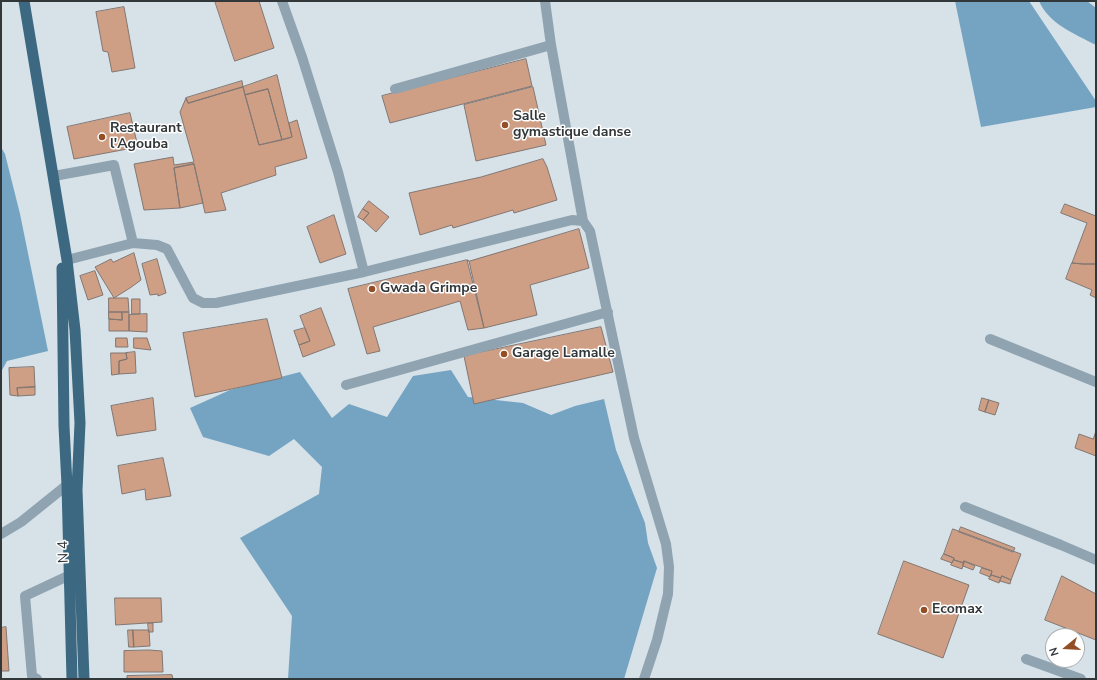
<!DOCTYPE html>
<style>
body{margin:0}
#map{position:relative;width:1097px;height:680px;overflow:hidden;background:#d6e1e8;font-family:"Nunito Sans",sans-serif}
canvas{display:block}
.frame{position:absolute;inset:0;border:2px solid #323739;pointer-events:none}
.north{position:absolute;left:1045px;top:628px;width:40px;height:40px;box-sizing:border-box;background:#fff;border:1px solid #adafb0;border-radius:50%;rotate:252deg;font-size:11px;font-weight:700;line-height:16px;text-align:center;color:#323739}
.north::after{content:'';display:block;margin:auto;width:14px;height:18px;background:#944e26;clip-path:polygon(50% 0,100% 100%,50% 72%,0 100%)}
</style>
<div id="map">
<canvas width="1097" height="680"></canvas>
<div class="frame"></div>
<div class="north">N</div>
</div>
<script>
const ctx = document.querySelector('canvas').getContext('2d');
ctx.lineJoin = 'round';
function fillPath(path, color) { ctx.fillStyle = color; ctx.fill(path, 'evenodd'); }
function stroke(path, color, width, dash) { ctx.strokeStyle = color; ctx.lineWidth = width; ctx.lineCap = dash ? 'butt' : 'round'; ctx.setLineDash(dash || []); ctx.stroke(path); }
function label(font, color, halo, rows, align = 'center') {
  ctx.font = font + ' "Nunito Sans",sans-serif'; ctx.lineWidth = 3; ctx.setLineDash([]); ctx.textBaseline = 'middle'; ctx.strokeStyle = halo; ctx.fillStyle = color; for (const [text, x, y, turn = 0] of rows) {
    ctx.save(); ctx.translate(x, y); ctx.rotate((+turn || 0) * Math.PI / 180); ctx.textAlign = isNaN(turn) ? turn : align; if (halo) ctx.strokeText(text, 0, 0); ctx.fillText(text, 0, 0); ctx.restore();
  }
}
fillPath(new Path2D(`
 M955 1H1029L1096 101V107L981 127Z
 M1 147 5 154 20 214 48 351 7 361 1 372Z
 M451 370 468 397 523 403 551 415 575 406 604 399 616 450 645 523 648 543 657 568 624 679H288L292 616 240 538 319 494 322 467 294 439 269 456 203 437 190 408 230 390 300 372 332 418 349 404 387 417 413 376Z`), '#74a4c2');
fillPath(new Path2D(`
 M1039 1H1087L1096 8V45C1075 34 1049 24 1039 1Z`), '#73a3c1');
const building = new Path2D(`
 M215 1H259L274 48 235 61Z
 M124 7 135 68 112 72 108 52 103 51 96 12Z
 M526 59 532 86 390 123 382 96Z
 M277 75 292 137 282 140 268 89 245 95 243 87Z
 M242 81 243 87 188 103 186 98Z
 M243 87 259 145 292 137 289 123 297 120 307 158 275 167 276 175 221 193 226 210 205 213 194 164 174 168 180 208 144 210 134 164 173 157 174 165 194 162 180 112 186 98 188 103Z
 M533 87 546 145 476 161 464 105Z
 M268 89 282 140 259 145 245 95Z
 M130 113 138 147 74 159 67 127Z
 M543 159 547 167 557 200 514 213 513 210 453 228 452 225 420 235 409 193 481 177Z
 M194 164 203 203 180 208 174 168Z
 M369 201 389 217 376 232 363 220 369 213 363 209Z
 M1065 204 1096 216V264H1083L1072 263 1087 223 1061 213Z
 M363 209 369 213 363 220 358 217Z
 M334 215 346 254 320 263 307 227Z
 M579 229 589 268 530 285 537 315 484 328 467 260 469 261Z
 M134 253 141 280 130 288 114 298 95 267 111 259 113 262Z
 M157 259 166 293 158 296V294L150 295 142 264Z
 M467 260 469 261 484 328 468 330 460 301 373 327 380 351 367 354 348 289Z
 M1072 263 1083 264H1096V298L1090 295 1092 290 1066 279Z
 M95 271 103 295 88 300 80 276Z
 M109 298H128L129 312H109Z
 M132 299H140V314H132Z
 M321 308 335 345 303 357 299 345 310 341 300 316Z
 M109 312H122V320L109 319Z
 M122 312H129V331H109V319L122 320Z
 M147 314V332L129 331V315Z
 M267 319 282 378 195 397 183 333Z
 M601 327 613 372 474 404 464 356Z
 M305 328 310 341 299 345 294 331Z
 M116 338H127L128 347H116Z
 M134 338H147L151 350 134 348Z
 M135 352 136 373 119 374V361L127 359 126 353Z
 M111 353H126L127 359 119 361V374L112 375Z
 M34 367 35 387 17 388 18 396 10 395 9 368Z
 M35 387V395L18 396 17 388Z
 M153 398 154 408 156 430 117 436 111 406Z
 M982 398 989 400 985 412 979 410Z
 M989 400 999 403 995 415 985 412Z
 M1096 431V456L1075 448 1079 434 1093 439Z
 M163 458 171 496 146 500 145 489 122 494 118 466Z
 M961 527 1015 548 1013 552 959 532Z
 M953 529 1021 554 1011 580 1002 576 1001 578 991 575 992 571 964 561V563L954 560V558L944 554Z
 M944 554 954 558 952 563 941 559Z
 M954 560 964 563 962 569 951 565Z
 M904 561 969 585 943 658 878 634Z
 M964 561 975 566 973 570 963 566Z
 M982 568 992 571 990 577 980 573Z
 M991 575 1001 578 999 583 989 579Z
 M1002 576 1011 580 1010 584 1000 581Z
 M1062 576 1096 594V640L1045 620Z
 M115 598H161L162 622 116 625Z
 M148 623H153V632H149Z
 M6 627 9 671H1V628Z
 M128 630H133L134 647H129Z
 M133 630H149L150 646 134 647Z
 M149 650 162 651 163 672H124V651Z
 M172 675 173 679H127V676Z`);
fillPath(building, '#ce9e85');
stroke(building, '#827772', 1);
stroke(new Path2D(`
 M990 339 1096 382
 M965 507 1061 545 1096 560
 M1026 659 1081 679
 M37 679 32 676 25 596 70 575`), '#8fa3b1', 10);
stroke(new Path2D(`
 M282 1 302 57 338 172 364 272
 M545 1 551 45 583 221 590 231 634 438 666 544 669 567 668 594 657 640 644 679
 M395 89 551 45
 M54 176 114 165 133 243
 M67 260 133 243 157 245 167 249 193 298 203 303H216L364 272 572 220 583 221
 M346 385 608 312
 M1 534 21 522 67 485`), '#8fa3b1', 10);
stroke(new Path2D(`
 M24 1 67 260 75 330 80 423 77 490 84 679
 M62 268 64 426 67 485 72 679`), '#3c6881', 11);
for (const [x, y, r, color] of [
 [505,125,4,"#944e26"],
 [102,137,4,"#944e26"],
 [372,289,4,"#944e26"],
 [504,354,4,"#944e26"],
 [924,610,4,"#944e26"]
]) { const dot = new Path2D(); dot.arc(x, y, r, 0, 2 * Math.PI); ctx.fillStyle = color; ctx.fill(dot); stroke(dot, '#fff', 1.5); }
label('bold 14px', '#323739', '#fff', [
 ["Salle",513,117],
 ["gymastique danse",513,133],
 ["Restaurant",110,129],
 ["l'Agouba",110,145],
 ["Gwada Grimpe",380,289],
 ["Garage Lamalle",512,354],
 ["Ecomax",932,610]
], 'left');
label('14px', '#323739', '#fff', [
 ["N 4",64,552,-92]
]);
</script>
